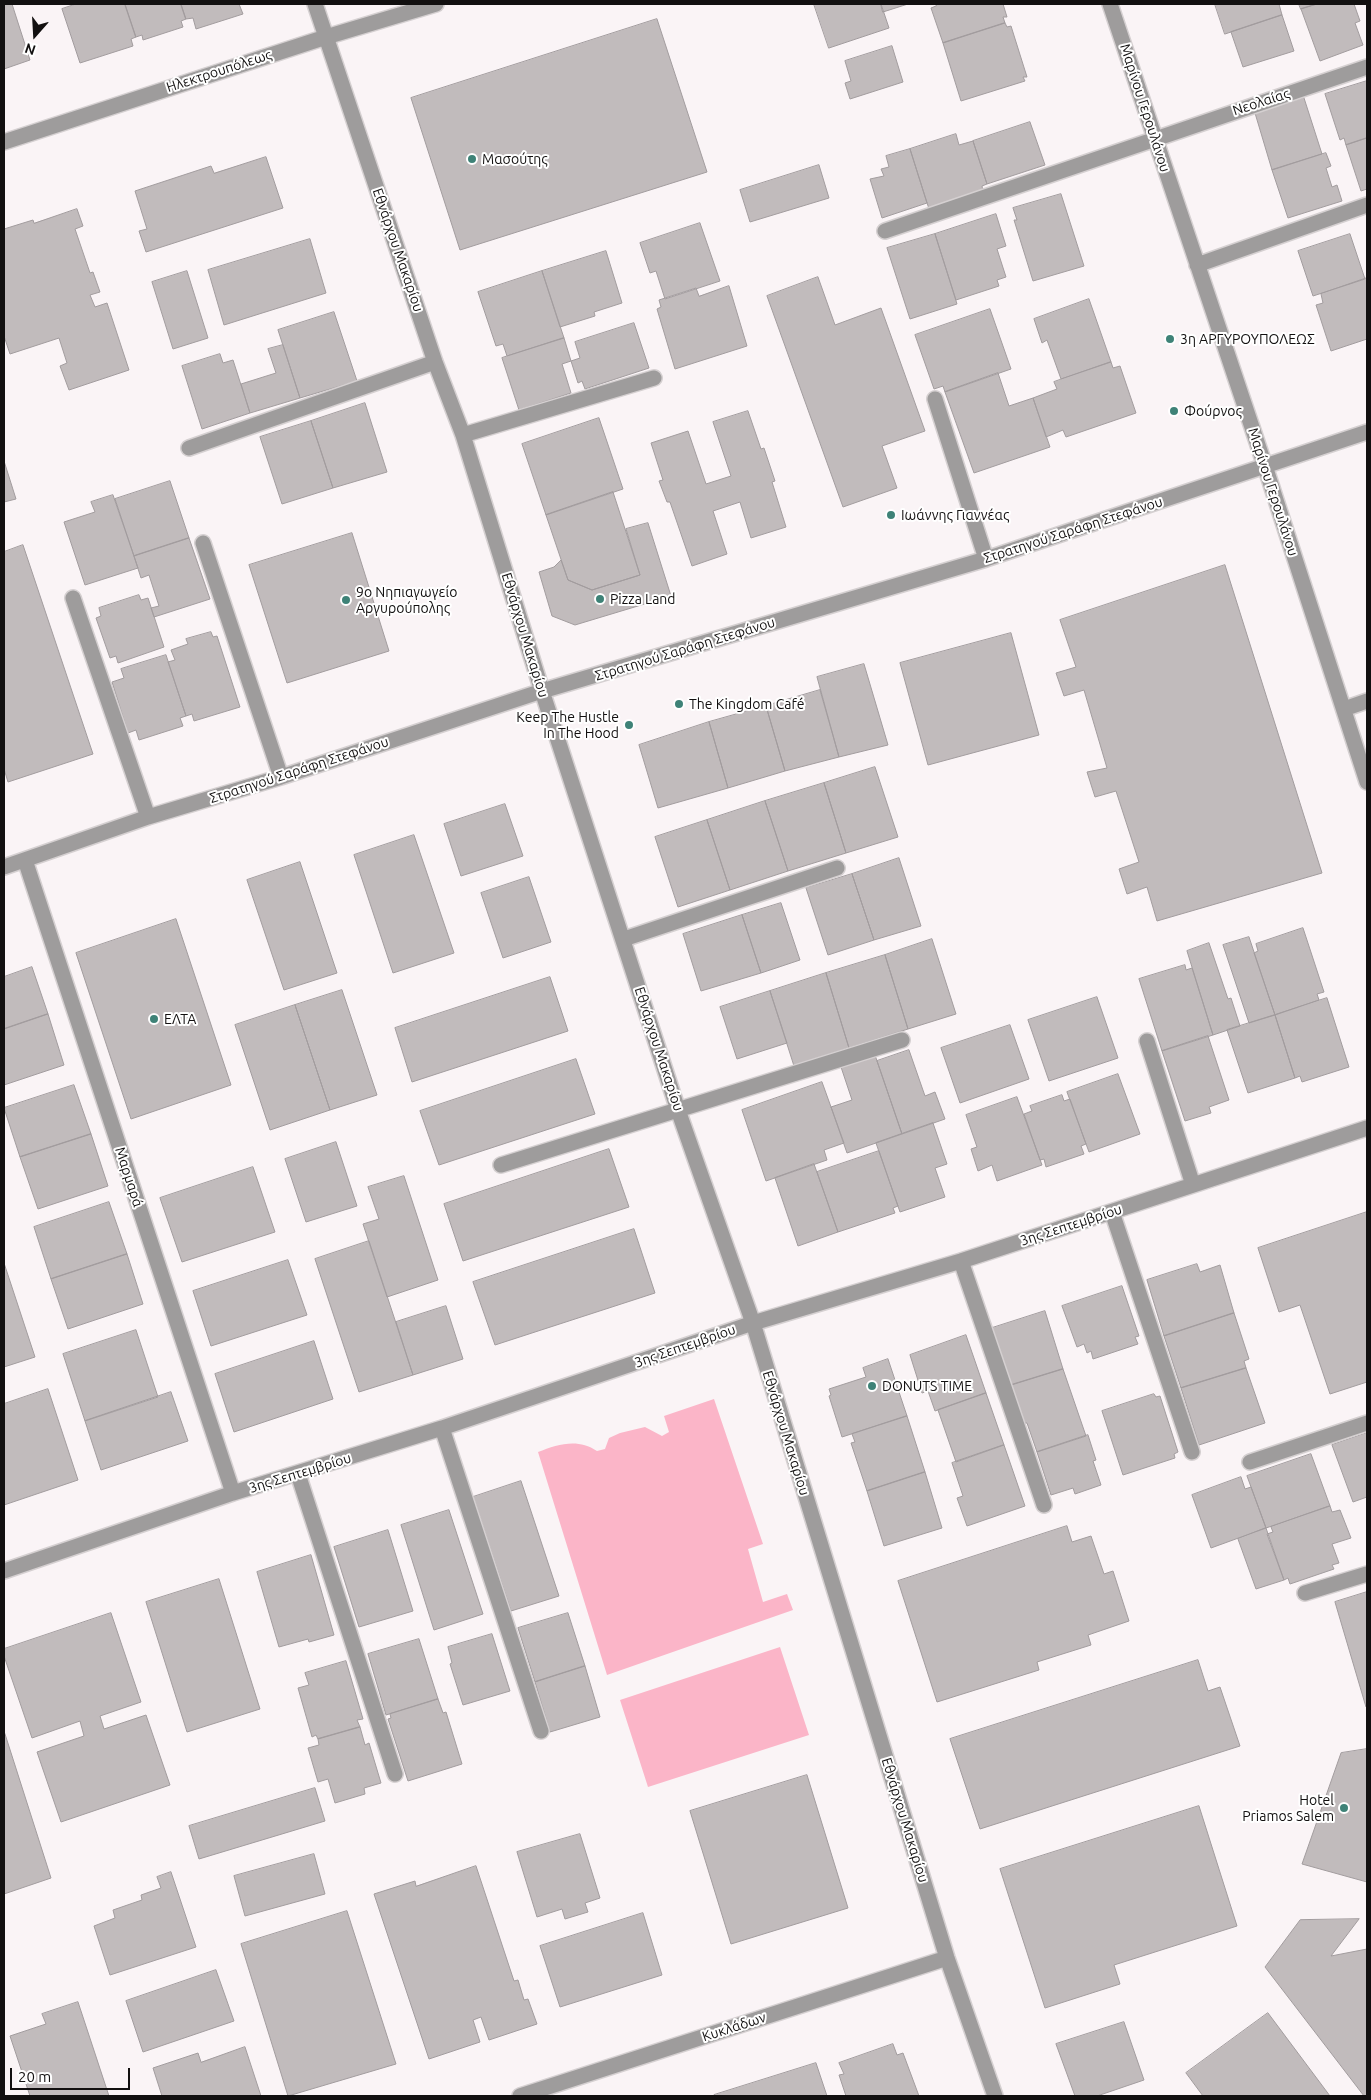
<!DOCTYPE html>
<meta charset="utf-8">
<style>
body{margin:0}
#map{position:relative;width:1371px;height:2100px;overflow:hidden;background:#faf4f6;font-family:Ubuntu,sans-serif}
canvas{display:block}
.frame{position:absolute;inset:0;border:5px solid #121010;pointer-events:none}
.north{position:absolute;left:10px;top:10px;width:50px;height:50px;-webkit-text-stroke:4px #fff;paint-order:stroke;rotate:199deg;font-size:14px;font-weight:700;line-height:20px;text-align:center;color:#121010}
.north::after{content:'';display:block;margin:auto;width:18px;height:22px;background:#121010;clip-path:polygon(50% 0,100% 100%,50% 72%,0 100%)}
.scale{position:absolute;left:10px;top:2068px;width:120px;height:22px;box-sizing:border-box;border:2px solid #121010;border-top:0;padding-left:6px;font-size:15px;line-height:18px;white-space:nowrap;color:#121010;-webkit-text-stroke:4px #fff;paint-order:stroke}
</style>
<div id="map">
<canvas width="1371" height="2100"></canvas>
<div class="frame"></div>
<div class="north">N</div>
<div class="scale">20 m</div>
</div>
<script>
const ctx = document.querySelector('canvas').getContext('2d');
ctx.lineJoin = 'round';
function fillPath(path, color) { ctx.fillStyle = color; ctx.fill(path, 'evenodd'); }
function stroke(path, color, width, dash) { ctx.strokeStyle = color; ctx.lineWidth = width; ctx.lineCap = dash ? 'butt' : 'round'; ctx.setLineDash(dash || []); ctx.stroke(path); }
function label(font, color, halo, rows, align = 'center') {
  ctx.font = font + ' Ubuntu,sans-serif'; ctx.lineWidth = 4; ctx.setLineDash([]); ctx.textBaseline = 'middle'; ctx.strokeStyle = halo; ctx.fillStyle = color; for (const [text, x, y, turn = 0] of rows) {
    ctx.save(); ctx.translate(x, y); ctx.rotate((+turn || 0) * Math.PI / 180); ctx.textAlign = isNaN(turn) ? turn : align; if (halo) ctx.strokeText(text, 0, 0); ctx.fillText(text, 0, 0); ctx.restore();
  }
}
fillPath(new Path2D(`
 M714 1399 763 1544 748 1549 763 1602 787 1594 793 1610 607 1675 538 1452C558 1444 578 1438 597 1451L605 1449 609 1438 620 1433 645 1427 662 1436 669 1432 664 1416Z
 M780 1647 809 1735 648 1787 620 1700Z`), '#fbb5c8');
const building = new Path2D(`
 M4 4H12L30 60 4 69Z
 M76 4H125L136 37 131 39 133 46 80 63 62 9Z
 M125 4H181L186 19 181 21 183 27 143 40 142 35 136 37Z
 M181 4H239L243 14 196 29 193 18 186 19Z
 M814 4H881L889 28 829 48Z
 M881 4H908L883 12Z
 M936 4H1003L1007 17H1003L1005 23 943 43 931 8 936 6Z
 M1215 4H1279L1282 15 1225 34Z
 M1299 4H1317L1301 9Z
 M1317 4H1354L1360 21 1355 23 1363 45 1320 61 1301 9Z
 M1282 15 1294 51 1243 67 1231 32Z
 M657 19 707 172 460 250 411 98Z
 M1005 23 1007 27 1011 26 1027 77H1023L1025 81 961 101 943 43Z
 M892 46 903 82 850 99 845 83 851 81 845 61Z
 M1367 81V138L1346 145 1344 138 1340 140 1325 94Z
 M1304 98 1322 154 1272 170 1255 113Z
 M1030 122 1045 165 987 184 973 141Z
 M956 134 959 145 973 141 987 184 982 186 983 192 929 209 910 149Z
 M1367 138V189L1361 191 1346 145Z
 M910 149 927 203 882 218 870 179 884 176 881 169 889 167 886 156Z
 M1326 153 1331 166 1326 168 1332 187 1337 185 1342 201 1288 218 1272 170Z
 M266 157 283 208 146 252 139 231 147 229 135 191 211 166 214 173Z
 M819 165 829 198 750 222 740 190Z
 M1061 194 1084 266 1033 281 1014 220H1017L1013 208Z
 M77 209 83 226 75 229 90 273 93 272 100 292 90 295 95 307 107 303 129 370 69 390 60 366 67 363 59 338 10 354 4 336V229L33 220 34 223Z
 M996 214 1006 246 997 249 1006 277 997 280 999 286 956 300 935 234Z
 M700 223 720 281 665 299 656 271 650 273 640 243Z
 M935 234 957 304 910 319 887 248Z
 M1350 234 1365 279 1313 296 1298 251Z
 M310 239 326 293 224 325 208 270Z
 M606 251 622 303 594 312 595 316 560 327 542 271Z
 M187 271 208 338 173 349 152 282Z
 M542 271 564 338 507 356 503 344 496 346 478 292Z
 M818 277 835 325 881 308 925 431 882 446 897 488 843 507 767 296Z
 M1367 278V339L1331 351 1316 305 1323 303 1321 294Z
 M729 286 747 346 675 369 657 309 661 307 659 300 696 288 699 296Z
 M1089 299 1111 362 1061 379 1047 340 1042 343 1034 319Z
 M990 309 1011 369 945 392 943 386 934 389 915 335Z
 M334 312 357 381 300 398 278 330Z
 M634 323 649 368 585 389 582 381 578 383 571 361 580 358 575 342Z
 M564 338 571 361 562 364 571 393 519 410 502 358Z
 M283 345 300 398 250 413 241 384 276 373 268 349Z
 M220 354 223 363 233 360 250 413 202 429 182 366Z
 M1111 362 1113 368 1120 366 1136 413 1066 437 1063 430 1046 437 1033 398 1057 389 1054 382Z
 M998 373 1009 406 1033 398 1050 447 974 473 945 392Z
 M365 403 387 472 333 488 311 421Z
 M748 411 761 449 764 448 775 481 772 482 786 527 751 538 740 502 713 511 727 554 692 566 670 502H667L659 481 663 480 651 443 688 431 706 484 731 476 713 422Z
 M599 418 623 489 546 515 522 444Z
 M311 421 333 488 282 504 260 437Z
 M4 461 16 499 4 502Z
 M170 481 189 538 134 556 115 499Z
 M613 492 640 575 592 590 568 580 546 515Z
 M113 495 138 568 85 585 64 522 95 512 91 502Z
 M648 523 671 596 575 625 552 616 539 572 554 567 561 560 568 580 592 590 640 575 626 529Z
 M352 533 389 651 287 683 249 565Z
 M189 538 210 599 154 617 151 608 159 606 149 575 141 578 134 556Z
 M23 545 93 754 8 782 4 769V552Z
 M1225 565 1322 873 1157 921 1147 887 1127 894 1119 869 1139 862 1116 791 1095 797 1087 772 1107 768 1084 690 1064 696 1056 673 1076 667 1060 620Z
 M139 595 141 600 148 598 164 647 118 663 116 656 110 658 96 618 101 616 99 608Z
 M211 632 213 637 217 636 240 707 194 721 192 714 186 716 168 662 175 660 171 650 188 644 186 639Z
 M1011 633 1039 735 928 765 900 663Z
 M166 655 186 716 180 718 183 726 139 740 136 730 128 733 112 682 124 678 121 669Z
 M864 664 888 745 839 757 817 677Z
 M820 690 839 757 785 771 766 706Z
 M766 706 785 771 728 788 709 722Z
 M709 722 728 788 658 808 639 745Z
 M875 767 898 837 846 853 824 783Z
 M824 783 846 853 788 871 765 801Z
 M765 801 788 871 730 890 707 820Z
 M505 804 523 856 461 876 444 824Z
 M707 820 730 890 678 907 655 837Z
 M414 835 454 953 393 973 354 855Z
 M899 858 921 926 874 940 852 874Z
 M300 862 337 973 284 990 247 880Z
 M852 874 874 940 828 955 806 888Z
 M529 877 551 942 503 958 481 893Z
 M781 903 800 960 761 973 742 915Z
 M742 915 761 973 701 991 683 934Z
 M176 919 231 1085 131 1119 76 953Z
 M1303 928 1324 992 1317 994 1319 1000 1275 1015 1254 953 1258 951 1256 944Z
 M1249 937 1275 1015 1249 1023 1223 945Z
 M932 939 956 1014 908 1029 885 955Z
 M1209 943 1228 999 1231 998 1240 1026 1213 1035 1187 951Z
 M885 955 908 1029 849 1048 826 973Z
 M1185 965 1186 970 1192 968 1213 1035 1162 1051 1139 979Z
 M32 967 48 1014 4 1029V977Z
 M826 973 849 1048 794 1066 770 991Z
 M550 977 568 1031 412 1082 395 1028Z
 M342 990 377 1095 330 1110 295 1005Z
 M770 991 787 1043 737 1059 720 1007Z
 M1097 997 1118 1058 1049 1081 1028 1020Z
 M1327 998 1349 1067 1302 1082 1300 1076 1295 1078 1275 1015Z
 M295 1005 330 1110 270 1130 235 1025Z
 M48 1014 64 1065 4 1085V1029Z
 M1275 1015 1295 1078 1248 1093 1227 1030Z
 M1010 1025 1029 1079 960 1103 941 1048Z
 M1208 1036 1229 1100 1209 1107 1211 1113 1185 1121 1162 1051Z
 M909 1050 925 1096 935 1092 945 1119 902 1134 877 1061Z
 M875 1055 902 1134 847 1153 831 1107 852 1100 841 1067Z
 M576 1059 595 1114 439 1165 420 1111Z
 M1118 1074 1140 1134 1089 1152 1067 1092Z
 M822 1082 844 1143 824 1150 827 1160 766 1181 742 1110Z
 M74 1085 91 1134 20 1157 4 1108Z
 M1062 1095 1064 1101 1070 1099 1086 1144 1081 1146 1084 1154 1046 1167 1044 1159 1040 1160 1024 1114 1032 1111 1030 1106Z
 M1017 1097 1042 1165 997 1181 992 1165 978 1171 971 1149 977 1147 966 1115Z
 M933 1123 947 1164 935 1168 945 1197 900 1212 876 1143Z
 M91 1134 108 1186 38 1209 20 1157Z
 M336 1142 357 1206 306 1222 285 1159Z
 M609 1149 629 1207 463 1261 444 1204Z
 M879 1151 898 1206 893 1208 895 1213 838 1232 817 1172Z
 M814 1164 838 1232 798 1246 775 1178Z
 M253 1167 275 1232 182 1262 160 1198Z
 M404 1176 438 1280 387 1297 363 1224 379 1219 368 1187Z
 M109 1202 127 1254 51 1279 34 1227Z
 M1367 1212V1382L1330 1394 1300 1305 1279 1312 1258 1248Z
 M634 1229 655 1293 495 1345 473 1282Z
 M369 1241 413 1375 359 1392 315 1259Z
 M127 1254 143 1304 68 1329 51 1279Z
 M288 1260 307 1315 211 1346 193 1291Z
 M4 1263 35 1357 4 1367Z
 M1197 1264 1200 1272 1220 1265 1234 1313 1164 1336 1147 1280Z
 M1122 1286 1139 1336 1135 1337 1138 1344 1093 1359 1091 1351 1087 1353 1084 1344 1077 1347 1062 1306Z
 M446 1306 463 1359 413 1375 396 1322Z
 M1045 1311 1063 1369 1008 1386 989 1329Z
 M1234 1313 1249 1359 1244 1361 1246 1368 1181 1388 1164 1336Z
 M136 1330 158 1397 85 1421 63 1354Z
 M966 1335 986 1393 935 1411 928 1391 922 1393 910 1355Z
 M314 1341 333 1399 234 1432 215 1374Z
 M888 1359 907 1416 842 1437 829 1396 831 1395 829 1389 866 1377 863 1368Z
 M1246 1368 1265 1423 1199 1445 1181 1388Z
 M1063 1369 1086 1436 1037 1452 1027 1423H1021L1008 1386Z
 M48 1389 78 1480 4 1505V1404Z
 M171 1392 188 1441 101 1470 85 1421Z
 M986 1393 1004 1445 956 1462 938 1410Z
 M1154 1394 1156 1397 1160 1396 1178 1452 1174 1454 1175 1458 1123 1475 1102 1411Z
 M907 1416 925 1472 867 1491 851 1443 855 1442 852 1434Z
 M1367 1433V1497L1353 1502 1332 1445Z
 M1088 1435 1096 1460 1093 1461 1101 1485 1075 1494 1073 1488 1051 1495 1037 1452Z
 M1004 1445 1025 1506 967 1526 957 1498 963 1496 952 1463Z
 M1311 1454 1330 1506 1266 1528 1247 1476Z
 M925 1472 942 1528 884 1546 867 1491Z
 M1241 1477 1245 1489 1251 1487 1266 1528 1211 1548 1192 1495Z
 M521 1481 559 1596 511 1611 473 1497Z
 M1330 1506 1332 1512 1340 1510 1351 1538 1332 1544 1339 1563 1332 1565 1334 1569 1290 1584 1288 1578 1284 1580 1267 1534 1273 1532 1271 1527Z
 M449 1510 483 1614 434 1630 401 1525Z
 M1067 1526 1072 1542 1091 1536 1104 1574 1113 1571 1129 1621 1088 1635 1091 1645 1037 1662 1039 1670 937 1702 898 1581Z
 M1266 1528 1284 1580 1256 1589 1238 1539Z
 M388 1530 413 1611 359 1627 334 1547Z
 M311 1555 334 1635 309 1642 308 1639 279 1647 257 1572Z
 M219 1579 260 1709 187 1732 146 1602Z
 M1367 1592V1706L1366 1707 1335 1602Z
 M111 1613 141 1702 100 1716 104 1729 146 1715 170 1785 61 1822 37 1752 84 1736 80 1721 32 1738 4 1656V1649Z
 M568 1613 585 1666 535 1682 518 1628Z
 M492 1634 510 1691 463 1705 450 1664 452 1663 448 1647Z
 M419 1639 438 1699 386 1715 368 1654Z
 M1198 1660 1208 1691 1220 1687 1240 1746 980 1829 950 1739Z
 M346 1661 363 1719 357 1720 360 1727 318 1739 316 1735 312 1737 298 1688 309 1685 305 1673Z
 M585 1666 600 1717 550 1732 535 1682Z
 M438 1699 443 1713 446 1712 462 1764 408 1781 388 1719 391 1718 390 1714Z
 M360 1727 365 1745 369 1743 381 1783 364 1788 365 1794 335 1803 328 1779 318 1782 308 1748 319 1745 318 1739Z
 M5 1734 51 1878 4 1894V1735Z
 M1367 1749V1882L1302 1864 1341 1753Z
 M807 1775 848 1908 731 1944 690 1811Z
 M315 1788 325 1821 199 1859 189 1826Z
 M1199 1806 1237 1926 1114 1965 1120 1984 1045 2008 1000 1869Z
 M580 1834 600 1898 585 1903 588 1912 565 1919 562 1909 537 1917 517 1852Z
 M314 1854 325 1894 245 1916 234 1876Z
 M476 1866 514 1981 518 1980 524 2000 528 1999 537 2024 489 2040 481 2017 473 2020 480 2042 429 2059 374 1894 415 1881 416 1886Z
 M171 1872 196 1947 110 1975 94 1926 115 1918 113 1910 142 1900 141 1895 161 1888 157 1877Z
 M347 1911 396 2064 288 2096 241 1944Z
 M643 1913 662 1975 560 2007 540 1946Z
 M1359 1919 1331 1956 1367 1949V2096H1364L1265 1967 1300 1920Z
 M216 1970 234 2021 143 2052 126 2001Z
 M78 2002 109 2096H30L10 2036 46 2024 42 2014Z
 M1268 2013 1330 2096H1203L1186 2073Z
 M1124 2022 1144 2080 1097 2096H1075L1056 2044Z
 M893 2044 897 2055 903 2053 919 2096H846L839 2075 844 2074 839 2063Z
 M245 2047 261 2096H162L153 2068 198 2053 201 2062Z
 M816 2063 827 2096H714V2095Z`);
fillPath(building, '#c1bbbc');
stroke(building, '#a29c9e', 1);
const minor = new Path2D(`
 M315 4 435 362 463 435 542 691 678 1110 753 1323 947 1958 995 2096
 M1110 4 1265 466 1367 782
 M4 142 326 37 436 4
 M885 231 1367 67
 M1197 265 1367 205
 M935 399 986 559
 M463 435 654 378
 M189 448 435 362
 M203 543 281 777
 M73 598 148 817
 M1344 709 1367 701
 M25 860 233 1493
 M4 867 148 817 281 777 542 691 986 559 1367 432
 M624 939 837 868
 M1147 1041 1193 1185
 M501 1165 902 1040
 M1112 1212 1192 1452
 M961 1261 1044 1505
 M442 1428 541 1731
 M1250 1462 1367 1423
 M298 1474 395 1774
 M4 1571 233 1493 442 1428 753 1323 961 1261 1367 1128
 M1305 1593 1367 1574
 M520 2096 947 1958`);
stroke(minor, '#d5d0d1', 18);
stroke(minor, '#9e9c9c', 15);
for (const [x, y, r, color] of [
 [472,159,5,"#3e8277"],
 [1170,339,5,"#3e8277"],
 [1174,411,5,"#3e8277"],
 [891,515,5,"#3e8277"],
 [600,599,5,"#3e8277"],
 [346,600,5,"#3e8277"],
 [679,704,5,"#3e8277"],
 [629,725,5,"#3e8277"],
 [154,1019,5,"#3e8277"],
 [872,1386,5,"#3e8277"],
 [1344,1808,5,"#3e8277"]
]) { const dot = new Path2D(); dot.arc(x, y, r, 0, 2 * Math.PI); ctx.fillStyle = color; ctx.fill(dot); stroke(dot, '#fff', 2); }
label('14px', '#121010', '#fff', [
 ["Ηλεκτρουπόλεως",219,71,-18],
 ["Νεολαίας",1261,102,-18],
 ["Μαρίνου Γερουλάνου",1145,108,72],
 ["Εθνάρχου Μακαρίου",398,250,71],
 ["Μαρίνου Γερουλάνου",1273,492,72],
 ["Στρατηγού Σαράφη Στεφάνου",1073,530,-18],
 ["Εθνάρχου Μακαρίου",525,635,73],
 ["Στρατηγού Σαράφη Στεφάνου",685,649,-17],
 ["Στρατηγού Σαράφη Στεφάνου",299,770,-18],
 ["Εθνάρχου Μακαρίου",659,1049,72],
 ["Μαρμαρά",129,1177,72],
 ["3ης Σεπτεμβρίου",1071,1225,-18],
 ["3ης Σεπτεμβρίου",685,1346,-19],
 ["Εθνάρχου Μακαρίου",786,1433,73],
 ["3ης Σεπτεμβρίου",300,1473,-17],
 ["Εθνάρχου Μακαρίου",905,1820,73],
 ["Κυκλάδων",734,2027,-18]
]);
label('14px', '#121010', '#fff', [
 ["Μασούτης",482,159],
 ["3η ΑΡΓΥΡΟΥΠΟΛΕΩΣ",1180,339],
 ["Φούρνος",1184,411],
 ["Ιωάννης Γιαννέας",901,515],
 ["9ο Νηπιαγωγείο",356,592],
 ["Αργυρούπολης",356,608],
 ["Pizza Land",610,599],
 ["The Kingdom Café",689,704],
 ["Keep The Hustle",619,717,"right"],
 ["In The Hood",619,733,"right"],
 ["ΕΛΤΑ",164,1019],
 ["DONUTS TIME",882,1386],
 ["Hotel",1334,1800,"right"],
 ["Priamos Salem",1334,1816,"right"]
], 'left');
</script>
